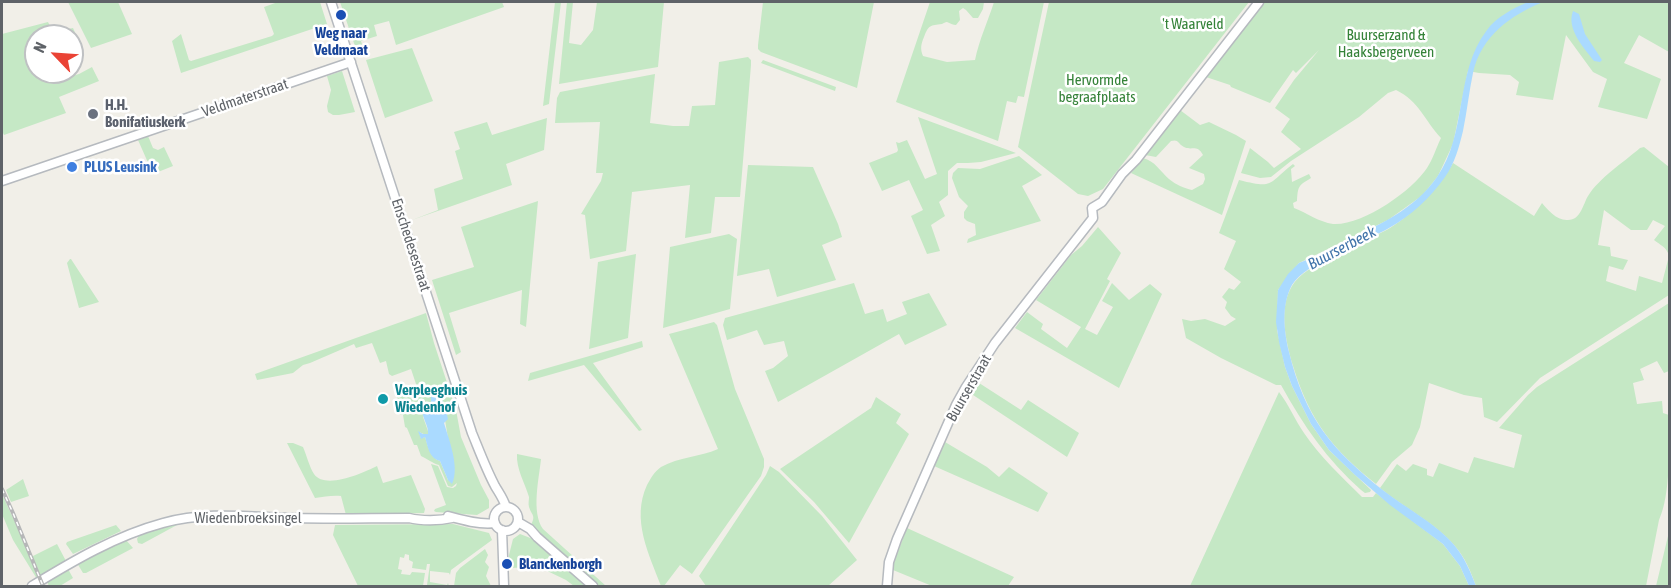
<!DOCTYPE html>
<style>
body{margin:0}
#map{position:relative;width:1671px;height:588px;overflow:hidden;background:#f1efe8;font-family:"Asap Condensed",sans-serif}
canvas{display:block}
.frame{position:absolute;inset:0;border:3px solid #5f6368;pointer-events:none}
.north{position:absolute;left:24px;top:24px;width:60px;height:60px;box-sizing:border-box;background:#fff;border:2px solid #bfc1c3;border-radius:50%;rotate:295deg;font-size:16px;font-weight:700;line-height:24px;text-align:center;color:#5f6368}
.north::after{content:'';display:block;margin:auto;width:21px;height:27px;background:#ea4335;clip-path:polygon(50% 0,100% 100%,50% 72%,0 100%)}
</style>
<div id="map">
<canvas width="1671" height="588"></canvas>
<div class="frame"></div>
<div class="north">N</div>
</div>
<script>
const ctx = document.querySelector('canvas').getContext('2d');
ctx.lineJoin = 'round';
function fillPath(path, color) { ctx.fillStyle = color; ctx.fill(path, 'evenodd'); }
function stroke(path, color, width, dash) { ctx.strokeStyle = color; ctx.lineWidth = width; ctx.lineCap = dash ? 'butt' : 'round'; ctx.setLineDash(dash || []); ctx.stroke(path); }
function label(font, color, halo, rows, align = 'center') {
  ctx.font = font + ' "Asap Condensed",sans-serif'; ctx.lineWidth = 5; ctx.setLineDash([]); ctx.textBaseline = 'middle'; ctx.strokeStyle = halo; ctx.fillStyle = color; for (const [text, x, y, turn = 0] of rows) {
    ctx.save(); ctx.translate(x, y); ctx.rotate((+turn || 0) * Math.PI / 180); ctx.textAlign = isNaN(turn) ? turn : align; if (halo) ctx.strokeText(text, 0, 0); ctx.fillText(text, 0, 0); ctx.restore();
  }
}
fillPath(new Path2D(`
 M68 2H118L132 34 91 48Z
 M278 2H320L327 24 181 73 172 41 181 34 189 60 191 61 272 36 274 34 264 7Z
 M340 2H502L504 7 396 45 389 21 374 25 377 36 361 41 365 53 358 55Z
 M555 2H561L549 104 543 106Z
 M567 2H573L569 43 581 45 593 30 597 2H664L658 67 559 84Z
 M763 2H874L857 88 761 52 758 49V45Z
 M930 2H984L983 9 978 18H973L966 10 963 8 959 11 960 20 956 25C953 25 950 23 947 22 945 22 944 23 942 24 930 26 929 24 924 37 921 44 920 49 923 56L947 62 975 60C979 40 988 21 994 2H1044L1024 97 1018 96 1016 103 1007 101 998 141 896 102Z
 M1049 2H1249L1103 189 1088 196 1078 194 1018 147Z
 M1263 2H1669V52L1639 35 1624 63 1661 79 1647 119 1598 107 1607 79 1593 72 1566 35 1553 100 1516 95 1519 82 1510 75 1479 73 1468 71 1453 144 1438 176 1423 195 1388 220 1299 263 1278 290 1277 330 1285 367 1292 386 1311 424 1329 450 1371 490 1370 492 1365 493 1361 490C1327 460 1303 425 1281 385H1276L1221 358 1186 338 1182 319 1191 321 1205 319 1225 326 1236 319 1231 316 1225 308 1227 302 1222 297 1229 288 1234 290 1241 282 1224 269 1236 241 1219 233 1239 180C1275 189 1267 184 1293 164L1295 166 1291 169 1292 182 1309 174 1311 178C1298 186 1298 186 1297 201L1293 203 1294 208C1307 213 1319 222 1333 224 1362 226 1412 191 1427 168 1433 159 1436 148 1441 138 1425 121 1419 101 1396 90L1388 93 1359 117 1291 161 1271 177 1260 178 1241 173 1250 148 1268 162 1274 168 1301 149 1281 132 1290 119 1275 108 1294 80 1319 50 1296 73 1293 70 1270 103 1231 87 1230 85 1206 77Z
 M48 22 51 28 46 30V33L73 28 78 39 72 41V36H36V58L32 60 34 65H36V72H45V73L62 72 65 78 79 74 92 67 99 81 59 97 66 113 4 135 2 131V34Z
 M412 48 433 101 385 118 366 60Z
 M748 57 751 60V65L740 197H715L711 233 685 238 690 185 632 192 626 251 590 259 585 215 581 214 601 181 603 173H596L600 122 555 123 557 98 560 92 655 74 650 123 673 126H689L692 106 715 105 719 62Z
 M763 60 836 87 835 91 761 63Z
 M342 71 355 112 339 115H333L328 112 327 106 331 90 327 76Z
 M1180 110 1200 125 1209 122 1236 135 1246 141 1222 215 1131 173 1143 158C1155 161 1160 171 1169 179 1176 185 1184 188 1192 190L1203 184 1205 179 1204 174 1189 168 1203 155C1197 144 1192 151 1184 147 1177 143 1179 139 1171 141L1156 157 1145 155Z
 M918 117 1016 153 981 162 968 163H957L948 171V195L939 202 945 216 931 225 940 251 927 254 911 216 923 210 909 180 882 191 869 163 897 152 898 150 896 142 899 143 907 140 925 179 937 174Z
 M547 118 544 150 506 164 512 185 412 220 438 210 434 189 463 179 455 151 460 149 454 132 487 122 492 135Z
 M148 136 153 148 158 150 164 147 173 166 153 174 138 140 140 138Z
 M1644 147 1669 167V295L1540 378 1497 422 1484 417 1482 398 1464 395 1429 383 1420 427 1412 445 1392 462 1376 484C1332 449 1310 421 1293 366 1286 342 1278 309 1292 286 1305 263 1366 242 1390 228 1412 215 1441 184 1453 163L1534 216 1542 203C1548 210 1557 221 1568 220 1581 220 1583 204 1588 196 1599 178 1624 162 1640 148ZM1604 210 1631 230H1647L1653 220 1665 226 1654 240C1660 245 1667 247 1669 256L1662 283 1639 276 1636 291 1606 281 1609 266 1623 270 1628 260 1611 256 1610 247 1598 245Z
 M1019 156 1042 175 1022 186 1041 221 967 243 968 239 976 235 975 224 967 221 964 218V212L968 206 959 197 952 178 953 173 958 168 980 169Z
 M748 165 813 167 838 224 842 237 822 245 836 280 777 297 769 269 737 276Z
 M538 201 526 327 520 324 522 290 449 313 461 352 456 355 432 280 474 267 461 227Z
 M1098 227 1121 253 1107 279 1110 281 1085 329 1097 335 1113 307 1102 301 1112 283 1129 300 1150 284 1162 294 1119 388 1015 328 1027 312 1043 324 1041 329 1067 348 1081 327 1036 300 1071 255 1082 246Z
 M729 234 737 239 730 309 663 328 670 247Z
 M636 254 628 338 589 349 598 262Z
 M70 259H71L99 302 79 308 67 263Z
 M854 283 865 314 883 309 887 322 907 314 902 302 929 293 947 325 905 345 899 334 778 402 765 371 773 368 788 356 784 341 764 345 757 330 727 340 723 325 725 318Z
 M1669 303V371L1664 373 1657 361 1640 369 1644 380 1633 383 1637 404 1662 401 1663 413 1669 415C1669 445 1671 494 1659 520L1646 586H1476C1471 572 1465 557 1454 545 1434 522 1404 508 1380 488L1397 464 1406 471 1413 464 1427 469V475L1433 477 1439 463 1468 473 1474 457 1514 468 1522 435 1499 428 1528 395 1537 387Z
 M426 313 434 343 456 410 461 437 481 485 489 500V508L477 515 436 512 434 511 435 509 446 505 431 464 438 466 447 487 453 488 456 486 457 483 452 487 448 486 439 465C432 463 428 459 421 456L417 445H414L407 428 405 427 403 415 396 413 401 410 396 394 417 387 411 369 392 376 389 374 386 361 380 363 372 343 356 348 354 344 310 363 303 365 293 373 257 380 255 374ZM431 396 445 420 454 475 448 480 440 461C430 458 428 446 425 437L421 438 419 432 426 435 428 434V431L423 417 428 410 431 409Z
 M714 322 717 325 735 389 764 459V467L761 476 692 574 680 565 664 586H661C649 554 631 520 647 485 651 478 654 472 661 467 679 457 700 457 718 449L669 334Z
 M642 341 643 347 593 363 642 430 639 431 584 365 528 381 530 373Z
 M976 381 1021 410 1028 400 1079 433 1067 457 970 393Z
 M1279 392C1289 405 1295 420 1304 433 1320 457 1342 477 1362 497H1373L1376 493 1443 544 1460 566 1469 586H1190Z
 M876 397 901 414 896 423 909 434 849 543 814 502 780 469 871 408Z
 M945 442 987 467 999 477 1009 467 1048 493 1038 512 934 466Z
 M287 443H293L303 447C307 456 309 466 314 474 325 490 363 473 377 466L383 483 411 475 425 509 424 513 346 515 341 496C332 495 324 497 315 498Z
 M517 454 541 459C539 479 531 512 543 529L606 586H598L531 525C536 515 532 516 529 507 528 504 529 500 529 497 525 483 516 469 517 454Z
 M770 466 779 472 822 516 857 560 828 586H706L699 576 766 475Z
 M23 479 29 496 11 502 6 490Z
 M2 494 31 557 57 544 66 561 37 579 13 540 2 514Z
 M175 524 177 525 142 544 138 543 137 539 139 535Z
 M453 524 489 533 492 540 451 570 450 575 449 573 430 571V582L447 585 448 583 449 586 440 585V586L427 585 430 564H427L426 570 412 568 413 562 409 560V555L405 554 404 558 400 557 398 569 402 570 401 574 410 575 412 572 425 573 423 586H358L333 535 335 525Z
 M116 525 121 531 73 554 66 544 67 542Z
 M907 528 1014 577 1008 586H932L893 570 894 562Z
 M1669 532V585L1656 586Z
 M520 534 533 539 588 586H574L566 580 539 567 508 568 509 555 513 539Z
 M126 540 133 548 86 573H83L77 563 104 549Z
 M485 549 488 555 485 562 489 567 486 576 491 586H454L456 573 460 568Z
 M68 569 73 578 60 586H49L47 582Z`), '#c5e8c5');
fillPath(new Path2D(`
 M1528 2H1543C1511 15 1481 36 1473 73 1469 92 1467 111 1463 131 1459 147 1455 163 1445 177 1430 198 1412 215 1389 228 1365 242 1305 263 1292 285 1281 305 1284 331 1289 352 1305 418 1332 450 1384 491 1407 509 1436 523 1455 546 1465 558 1471 573 1476 586H1469L1460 566 1443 544 1390 505 1355 475 1329 450 1311 424 1292 386 1285 367 1279 342 1276 322 1278 290 1288 274 1299 263C1315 257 1329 249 1345 241 1379 225 1415 209 1437 177 1468 133 1454 73 1487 30 1496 17 1514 8 1528 2Z
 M1573 11 1579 14 1585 34 1602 60 1600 62 1594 61C1584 48 1566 29 1573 11Z
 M433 394C444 396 446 409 448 419L444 423C449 440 460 467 452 484L448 480 440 461C429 458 428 447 425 437L421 439 418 431 423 434H428C429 426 422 418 422 409H431V396Z`), '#aadaff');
const secondary = new Path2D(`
 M331 2 472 433C479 450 486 469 495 486 499 493 503 498 506 507
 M2 181 351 62
 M494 519a12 12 0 1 1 24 0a12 12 0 1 1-24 0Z
 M448 516C462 520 480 525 495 523
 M518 522 530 529 537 537 593 586
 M502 530 504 586
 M32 586C73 561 115 536 163 523 206 511 251 517 295 518 333 519 371 518 409 518 421 521 439 521 452 518
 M887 586 889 562 897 539 956 405 966 387 995 343 1093 218 1092 208 1102 202 1122 174 1136 160 1259 2`);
stroke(secondary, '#b6babf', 11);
stroke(secondary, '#fff', 8);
const rail = new Path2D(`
 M2 489 13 513 43 586`);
stroke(rail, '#b6b7b8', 4);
stroke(rail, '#fff', 1.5, [4.5]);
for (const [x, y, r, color] of [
 [341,15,6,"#1a4fb4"],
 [93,114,6,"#6b7280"],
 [72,167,6,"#3f7fe0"],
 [383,399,6,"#0f9aa8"],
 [507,564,6,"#1a4fb4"]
]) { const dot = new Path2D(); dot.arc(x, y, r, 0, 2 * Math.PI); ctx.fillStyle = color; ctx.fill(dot); stroke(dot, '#fff', 2); }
label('15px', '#348238', '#fff', [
 ["'t Waarveld",1193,24],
 ["Buurserzand &",1386,35],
 ["Haaksbergerveen",1386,52],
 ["Hervormde",1097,80],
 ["begraafplaats",1097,97]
]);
label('bold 15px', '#164399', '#fff', [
 ["Weg naar",341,33],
 ["Veldmaat",341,50],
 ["Blanckenborgh",519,564,"left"]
]);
label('15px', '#5f6368', '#fff', [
 ["Veldmaterstraat",245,98,-19],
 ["Enschedesestraat",411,245,72],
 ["Buurserstraat",969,388,-60],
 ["Wiedenbroeksingel",248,518]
]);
label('bold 15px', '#5b616d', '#fff', [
 ["H.H.",105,105],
 ["Bonifatiuskerk",105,122]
], 'left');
label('bold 15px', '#366cbe', '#fff', [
 ["PLUS Leusink",84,167]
], 'left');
label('bold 15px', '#0d838f', '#fff', [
 ["Verpleeghuis",395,390],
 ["Wiedenhof",395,407]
], 'left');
label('italic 16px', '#4174aa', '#fff', [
 ["Buurserbeek",1342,248,-28]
]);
</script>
